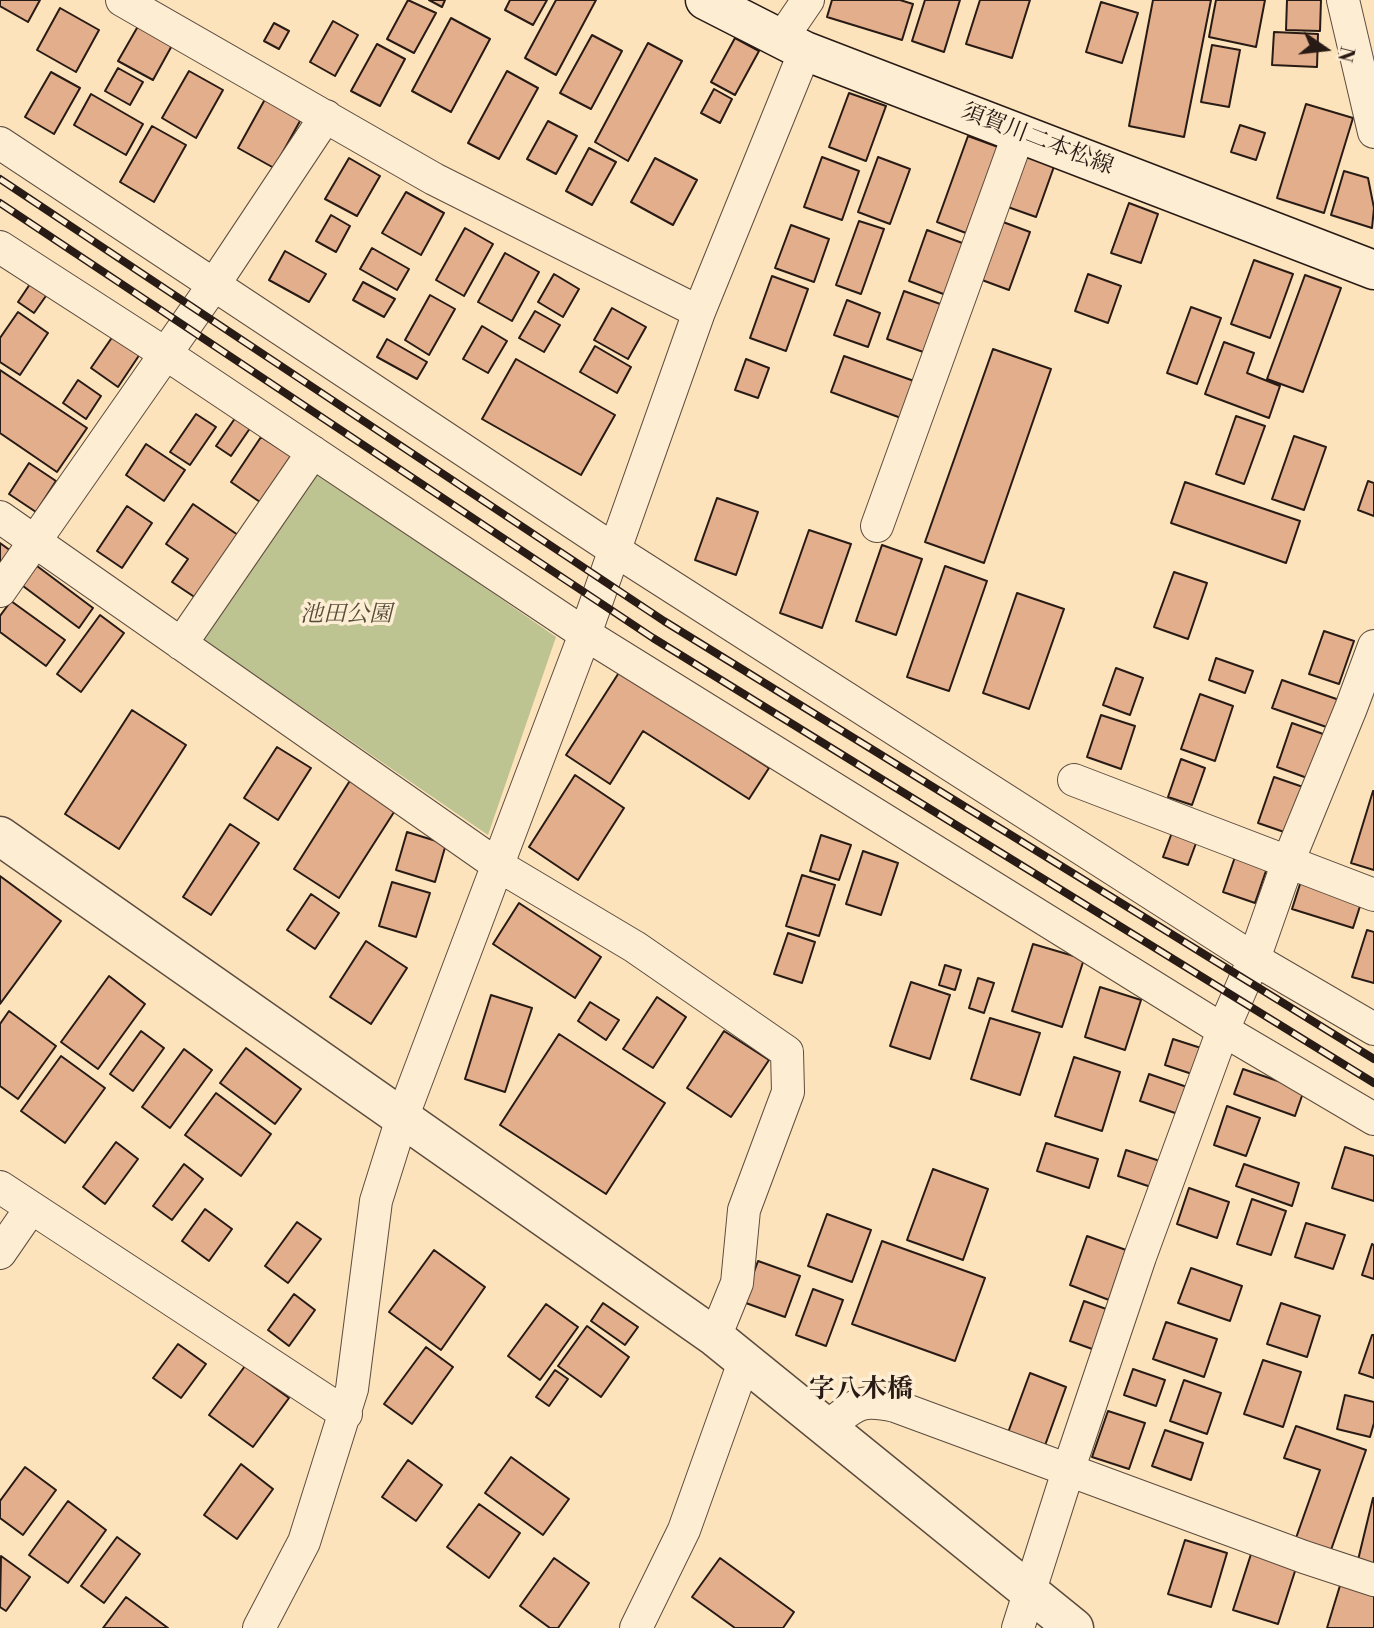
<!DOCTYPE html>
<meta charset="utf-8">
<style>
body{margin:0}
#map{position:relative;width:1374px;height:1628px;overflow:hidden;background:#fce3bb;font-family:"Libre Bodoni",serif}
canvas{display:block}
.north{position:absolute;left:1290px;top:14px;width:70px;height:70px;-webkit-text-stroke:5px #fdedd3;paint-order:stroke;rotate:104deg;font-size:19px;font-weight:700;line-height:28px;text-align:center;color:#281a14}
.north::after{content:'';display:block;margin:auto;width:24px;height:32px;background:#281a14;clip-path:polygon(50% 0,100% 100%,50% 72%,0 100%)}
</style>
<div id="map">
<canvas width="1374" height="1628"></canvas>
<div class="north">N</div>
</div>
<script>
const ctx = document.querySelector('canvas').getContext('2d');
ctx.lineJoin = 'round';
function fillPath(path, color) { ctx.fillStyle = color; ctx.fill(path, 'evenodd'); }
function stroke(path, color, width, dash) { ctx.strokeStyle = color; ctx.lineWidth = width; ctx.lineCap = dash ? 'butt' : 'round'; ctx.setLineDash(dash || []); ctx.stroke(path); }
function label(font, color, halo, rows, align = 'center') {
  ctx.font = font + ' "Libre Bodoni","Noto Serif JP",serif'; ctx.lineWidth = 7; ctx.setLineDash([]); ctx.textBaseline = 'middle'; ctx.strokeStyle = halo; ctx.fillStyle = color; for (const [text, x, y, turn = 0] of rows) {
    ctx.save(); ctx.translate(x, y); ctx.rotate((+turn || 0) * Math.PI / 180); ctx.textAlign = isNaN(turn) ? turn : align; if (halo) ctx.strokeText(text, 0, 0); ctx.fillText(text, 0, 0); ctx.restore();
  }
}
fillPath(new Path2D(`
 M313 468 556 637 488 835 204 640Z`), '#bec491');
const building = new Path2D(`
 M0 0H40L28 22 0 6Z
 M408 0 436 13 414 53 387 39Z
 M429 0H445L442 7Z
 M510 0H547L533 25 505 10Z
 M556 0H596L556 75 525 58Z
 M832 0H900L913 4 902 40 827 17Z
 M925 0H960L944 52 912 41Z
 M980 0H1030L1012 58 966 44Z
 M1153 0H1211L1184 137 1129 126Z
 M1216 0H1265L1256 47 1209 37Z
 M1287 0H1321L1320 31 1286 30Z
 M1101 2 1138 13 1122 63 1086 52Z
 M60 8 99 30 76 72 37 50Z
 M451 18 490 39 451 112 412 91Z
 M141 21 175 40 153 80 118 61Z
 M333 21 358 35 335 76 310 62Z
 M274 23 289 31 279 49 264 41Z
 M1274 32 1318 34 1317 67 1272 65Z
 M592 35 622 51 591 109 560 93Z
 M735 38 759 51 735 95 711 82Z
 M648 43 682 61 628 161 595 142Z
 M377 44 405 59 380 106 351 91Z
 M1212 45 1240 50 1229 107 1201 102Z
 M118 68 143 82 130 105 105 91Z
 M189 71 223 90 196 138 162 118Z
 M507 71 538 88 499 159 468 143Z
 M51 72 80 88 54 134 25 117Z
 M714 89 732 99 720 123 701 113Z
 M269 92 305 112 274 168 238 148Z
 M849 93 886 106 866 161 829 147Z
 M91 94 143 124 126 155 74 125Z
 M1306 104 1353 118 1324 213 1277 198Z
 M548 121 577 136 556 174 527 159Z
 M1240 125 1265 133 1256 160 1231 152Z
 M152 126 186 145 154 202 120 182Z
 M968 136 998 147 966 233 937 222Z
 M589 148 616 162 592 205 566 191Z
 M1025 151 1056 161 1036 217 1005 206Z
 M822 157 859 171 842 220 804 207Z
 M878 157 910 169 890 224 858 212Z
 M349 158 380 176 357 216 325 199Z
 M655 158 697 180 673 225 631 202Z
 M1344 171 1368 178 1374 208 1372 228 1331 215Z
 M406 192 444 213 421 255 382 233Z
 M1129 203 1158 214 1141 263 1111 253Z
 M331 215 350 226 336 252 316 241Z
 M859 221 884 229 861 294 836 285Z
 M1003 222 1030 232 1009 290 982 280Z
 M791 225 829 239 814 282 775 268Z
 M465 228 493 244 464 296 436 280Z
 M927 230 965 244 946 295 909 281Z
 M372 248 409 269 397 290 360 269Z
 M285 251 326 274 309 302 269 280Z
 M505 253 539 272 512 321 478 302Z
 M1254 260 1293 274 1270 338 1231 324Z
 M554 274 579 289 563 317 538 302Z
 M1088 274 1121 286 1108 323 1075 311Z
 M1305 275 1341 288 1303 392 1267 379Z
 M772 276 808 289 786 351 750 338Z
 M32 281 48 293 34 313 18 302Z
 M363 282 395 299 384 317 353 300Z
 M904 291 943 305 926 353 887 339Z
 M430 295 455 309 429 355 405 340Z
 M847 300 880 313 868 347 834 335Z
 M1191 307 1221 318 1197 384 1167 373Z
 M612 308 646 327 628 359 594 340Z
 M535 311 560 325 544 352 519 338Z
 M18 312 48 333 20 375 0 362V338Z
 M482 326 507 341 488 373 463 359Z
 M113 336 140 354 118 387 91 368Z
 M387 339 427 362 417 379 377 357Z
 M1224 342 1254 353 1247 373 1280 386 1269 418 1205 394Z
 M595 346 631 367 617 393 580 372Z
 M993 349 1051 369 984 563 925 542Z
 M844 356 914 381 901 418 831 392Z
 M516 359 615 415 581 475 482 419Z
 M746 359 769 368 758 398 735 390Z
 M0 370 87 428 57 472 0 433Z
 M78 380 101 396 86 419 63 403Z
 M240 411 255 421 231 456 216 446Z
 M196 414 216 427 190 465 170 452Z
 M1236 416 1265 426 1244 484 1216 474Z
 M1294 436 1326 447 1304 510 1272 499Z
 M261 437 291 456 260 502 231 482Z
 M146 444 185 470 164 501 126 475Z
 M29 463 56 481 36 512 9 494Z
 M1368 481 1374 483V516L1358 510Z
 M1185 482 1300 521 1286 563 1171 523Z
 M717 498 758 512 736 575 695 560Z
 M193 504 238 535 196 598 172 582 188 559 166 544Z
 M127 506 152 523 122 568 97 551Z
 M809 530 851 544 822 628 780 613Z
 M0 543 11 551 0 565Z
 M882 545 922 559 896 635 856 621Z
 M33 563 93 608 79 628 19 583Z
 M945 566 987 581 949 691 907 677Z
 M1174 572 1207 583 1188 639 1154 627Z
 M1017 593 1064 609 1029 709 983 693Z
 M11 601 65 640 46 666 0 632V616Z
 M100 615 124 633 81 692 57 674Z
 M1324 631 1354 641 1339 684 1309 674Z
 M1216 658 1253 671 1245 693 1209 680Z
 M1116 668 1143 678 1130 715 1103 705Z
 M620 671 769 768 749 799 643 731 610 784 566 755Z
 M1282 680 1345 702 1335 730 1272 708Z
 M1200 694 1233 706 1215 761 1181 749Z
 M132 710 186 745 119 849 65 814Z
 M1101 715 1135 726 1121 769 1087 757Z
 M1292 723 1326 735 1310 779 1277 767Z
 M277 747 311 768 278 820 244 798Z
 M1181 759 1205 768 1192 805 1168 797Z
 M575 775 624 808 578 880 529 847Z
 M1274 777 1306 788 1290 834 1258 823Z
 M351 779 396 809 339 898 294 869Z
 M1373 791H1374V870L1351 863Z
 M230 824 259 843 211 915 183 897Z
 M1174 827 1199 835 1188 865 1163 857Z
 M407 832 446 844 435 882 396 870Z
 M821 835 851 845 839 880 810 871Z
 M863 851 898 863 881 915 846 904Z
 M1236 854 1268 865 1255 903 1223 892Z
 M802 875 835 885 819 936 786 926Z
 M0 876 61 921 0 1004Z
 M1301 881 1362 900 1353 928 1292 909Z
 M392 882 430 893 416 937 379 926Z
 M311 894 339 913 315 949 287 930Z
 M519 903 601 957 575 998 493 944Z
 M1367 930 1374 932V983L1352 977Z
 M788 933 815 942 802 983 774 974Z
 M366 941 407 968 371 1024 330 997Z
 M1033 944 1084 959 1062 1027 1012 1011Z
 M945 965 961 970 955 990 939 985Z
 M109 976 145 1004 98 1069 61 1042Z
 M978 978 994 983 984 1013 969 1008Z
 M911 982 950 995 930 1059 890 1046Z
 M1100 987 1141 1000 1125 1050 1085 1037Z
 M491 995 532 1008 505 1092 465 1079Z
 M657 997 686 1017 653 1068 623 1049Z
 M590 1002 619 1020 606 1040 578 1021Z
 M9 1011 56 1046 18 1099 0 1086V1024Z
 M990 1018 1040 1033 1020 1095 971 1079Z
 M141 1031 164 1048 133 1091 110 1074Z
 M724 1031 769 1060 731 1117 687 1088Z
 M559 1034 665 1103 606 1194 500 1125Z
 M1173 1039 1201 1048 1192 1074 1165 1065Z
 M246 1048 301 1089 275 1124 220 1083Z
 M184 1049 212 1070 170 1128 142 1107Z
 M61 1056 105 1088 65 1143 21 1111Z
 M1074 1057 1120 1072 1102 1131 1055 1116Z
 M1243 1069 1304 1090 1295 1116 1234 1094Z
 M1149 1074 1187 1087 1178 1114 1140 1101Z
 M216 1093 271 1134 241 1176 185 1135Z
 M1227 1106 1260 1118 1246 1156 1214 1145Z
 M116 1142 138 1159 105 1204 83 1187Z
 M1046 1143 1098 1159 1089 1188 1037 1171Z
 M1345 1147 1374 1156V1201L1332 1188Z
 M1126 1150 1163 1162 1154 1188 1118 1176Z
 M184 1164 203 1179 172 1220 153 1206Z
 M1244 1164 1299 1183 1292 1206 1236 1186Z
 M933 1169 988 1189 963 1260 907 1240Z
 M1189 1188 1229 1202 1217 1238 1177 1224Z
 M1252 1199 1286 1211 1271 1255 1237 1244Z
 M205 1209 232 1229 209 1261 182 1241Z
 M827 1214 871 1230 852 1282 808 1266Z
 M297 1222 321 1239 288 1283 265 1266Z
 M1306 1223 1345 1235 1333 1269 1295 1257Z
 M1087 1236 1126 1250 1109 1300 1070 1285Z
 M882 1241 985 1278 955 1361 852 1324Z
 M1372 1244 1374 1245V1279L1362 1275Z
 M434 1250 485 1287 441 1350 389 1312Z
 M758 1261 800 1276 785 1317 743 1302Z
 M1191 1268 1242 1286 1230 1321 1178 1303Z
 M813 1289 843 1300 826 1346 796 1335Z
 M294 1294 315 1310 289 1346 268 1330Z
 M1084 1301 1109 1310 1095 1350 1070 1341Z
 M603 1303 638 1327 625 1345 591 1321Z
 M1281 1303 1320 1316 1307 1357 1267 1344Z
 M546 1304 578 1327 540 1380 508 1356Z
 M1166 1322 1217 1339 1204 1377 1153 1359Z
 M587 1326 629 1357 601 1397 558 1366Z
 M1372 1335H1374V1378L1359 1373Z
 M178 1344 206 1364 181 1398 153 1378Z
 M426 1347 453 1367 412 1424 384 1404Z
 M1263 1360 1301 1372 1283 1427 1244 1414Z
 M245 1366 289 1398 253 1447 209 1415Z
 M1133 1369 1165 1380 1156 1406 1124 1395Z
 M555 1370 568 1379 549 1406 536 1397Z
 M1030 1373 1066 1387 1043 1451 1006 1438Z
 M1184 1380 1221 1393 1207 1434 1170 1421Z
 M1345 1395 1374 1402V1423L1370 1437 1337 1429Z
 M1108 1411 1145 1423 1129 1469 1092 1457Z
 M1296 1426 1366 1450 1331 1550 1296 1538 1320 1470 1284 1458Z
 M1165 1430 1203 1443 1191 1480 1152 1466Z
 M511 1457 569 1499 543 1535 485 1493Z
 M408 1460 442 1485 416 1521 382 1497Z
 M241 1464 273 1489 237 1539 204 1515Z
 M25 1467 56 1490 23 1535 0 1518V1501Z
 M1373 1498H1374V1564L1358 1560Z
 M68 1501 106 1530 68 1583 29 1555Z
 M479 1504 520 1533 489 1578 447 1547Z
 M117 1537 140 1554 104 1603 81 1586Z
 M1185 1540 1227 1553 1211 1607 1168 1594Z
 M1252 1551 1297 1565 1278 1624 1233 1610Z
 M1 1556 30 1577 6 1611 0 1607Z
 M554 1558 589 1583 558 1628H550L520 1606Z
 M720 1558 794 1612 783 1628H735L692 1597Z
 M1342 1579 1374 1589V1628H1327Z
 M126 1597 168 1628H103Z`);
fillPath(building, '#e3ae8b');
stroke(building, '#281a14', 2);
const minor = new Path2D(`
 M122 0 434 179 699 312
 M1343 0 1374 132
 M782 38 808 0
 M0 143 613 549 1254 959 1374 1029
 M0 247 166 354 585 634 1223 1030 1374 1119
 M0 517 499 866 635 947 787 1052 788 1092 744 1210 737 1283 715 1337
 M877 526 1019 133
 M0 591 213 286 326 116
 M181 644 313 452
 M1074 780 1374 895
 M0 1187 346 1414
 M0 1253 31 1208
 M827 1427C856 1405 858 1398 895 1406L1304 1557 1374 1580
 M259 1628 304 1542 352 1389 376 1201 402 1118 585 634 699 312 805 51
 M636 1628 684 1530 744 1362
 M1018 1628 1068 1471 1140 1257 1223 1030 1254 959 1288 862 1351 708 1374 646`);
const tertiary = new Path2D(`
 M0 836 715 1337 1074 1628`);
const secondary = new Path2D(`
 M705 0 805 51 1374 270`);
stroke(minor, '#5d4c3e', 34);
stroke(tertiary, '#5d4c3e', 41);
stroke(secondary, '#281a14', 41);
stroke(minor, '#fdedd3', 32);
stroke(tertiary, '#fdedd3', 38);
stroke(secondary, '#fdedd3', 38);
const rail = new Path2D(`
 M0 179 664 621 1374 1059
 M0 203 653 638 1374 1083`);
stroke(rail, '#281a14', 8);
stroke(rail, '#fdedd3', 5, [16]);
label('23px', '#281a14', '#fdedd3', [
 ["須賀川二本松線",1037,140,21]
]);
label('italic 23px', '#554d3a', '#fdedd3', [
 ["池田公園",346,615]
]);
label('bold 26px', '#281a14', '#fdedd3', [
 ["字八木橋",861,1391]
]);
</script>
